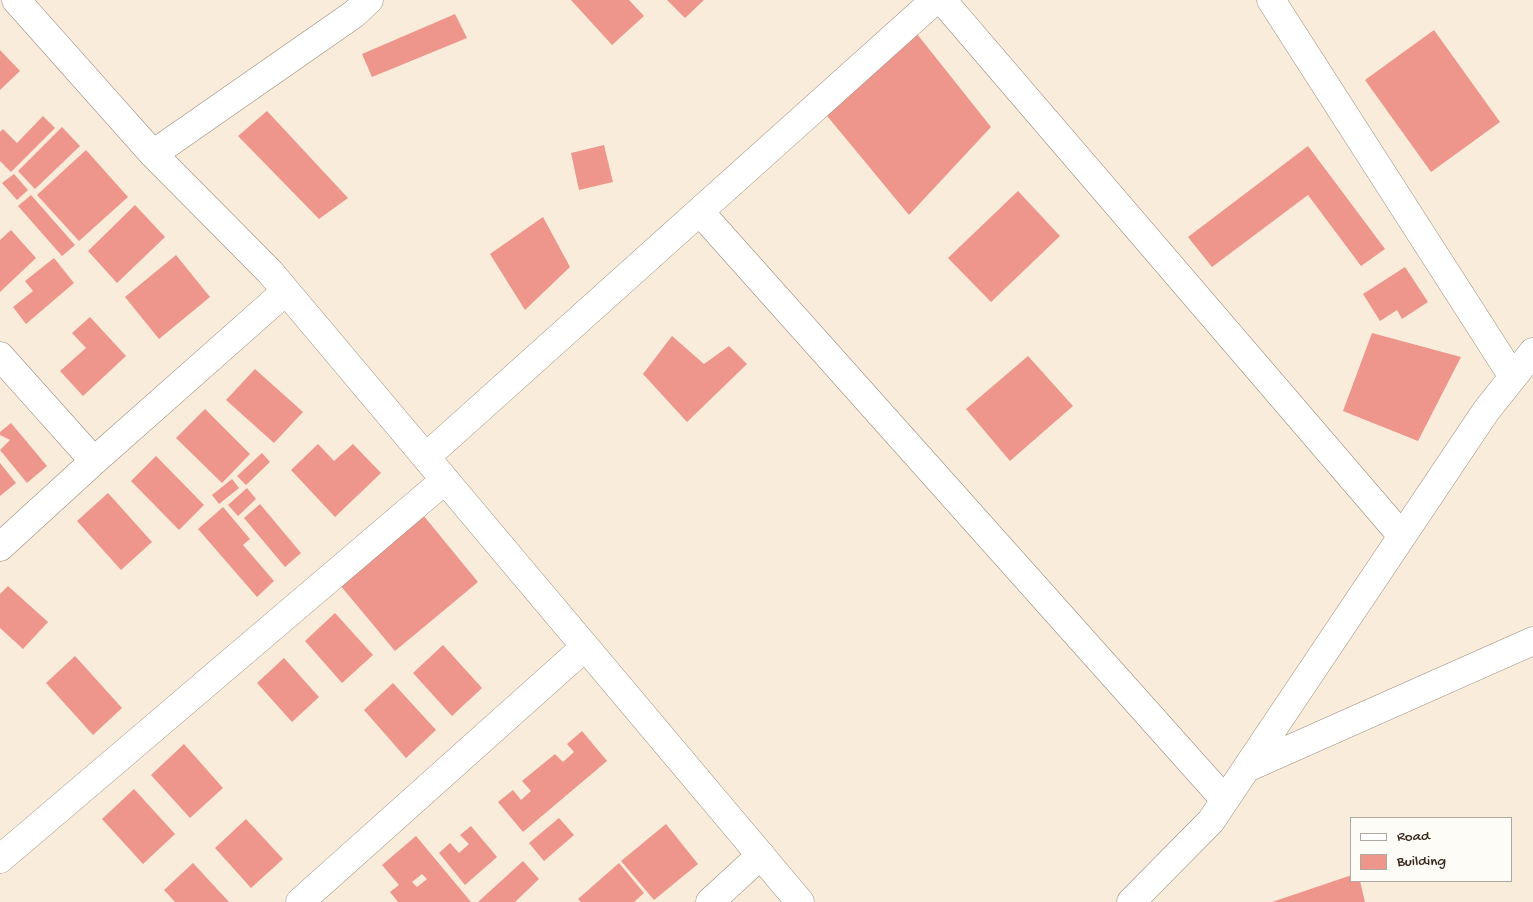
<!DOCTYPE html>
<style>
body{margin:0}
#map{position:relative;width:1533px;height:902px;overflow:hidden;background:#f9ecdb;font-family:"Gochi Hand",sans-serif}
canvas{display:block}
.legend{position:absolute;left:1350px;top:817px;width:162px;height:65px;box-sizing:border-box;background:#fdfcf7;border:1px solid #afa8a0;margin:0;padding:6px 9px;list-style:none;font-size:15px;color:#3b2a1e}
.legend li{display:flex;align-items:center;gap:10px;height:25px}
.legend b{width:25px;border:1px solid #afa8a0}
</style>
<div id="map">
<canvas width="1533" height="902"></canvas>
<ul class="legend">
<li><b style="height:6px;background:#fff"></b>Road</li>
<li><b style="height:14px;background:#ee968b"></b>Building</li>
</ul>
</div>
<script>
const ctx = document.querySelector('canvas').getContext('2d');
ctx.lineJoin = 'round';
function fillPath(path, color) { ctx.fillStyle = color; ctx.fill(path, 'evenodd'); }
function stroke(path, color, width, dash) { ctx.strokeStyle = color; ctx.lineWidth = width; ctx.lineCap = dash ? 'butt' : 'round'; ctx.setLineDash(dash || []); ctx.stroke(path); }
fillPath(new Path2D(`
 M571 0H629L644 16 612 45Z
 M667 0H704L685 18Z
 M455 14 467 38 372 77 362 54Z
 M1434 30 1500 122 1431 172 1365 80Z
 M917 34 991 127 909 215 823 111Z
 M0 50 20 71 0 90Z
 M267 111 348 198 319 219 238 136Z
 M43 116 55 128 11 172 0 161V132L3 129 17 143Z
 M62 127 80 146 35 189 18 171Z
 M604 145 613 182 579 190 571 153Z
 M1308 146 1385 249 1361 266 1308 195 1212 267 1188 237Z
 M86 150 128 197 79 241 37 195Z
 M14 174 28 190 17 200 2 183Z
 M1018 191 1060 236 991 302 948 258Z
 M31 195 75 245 62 256 18 206Z
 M135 205 165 237 117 283 88 251Z
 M543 217 570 267 525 310 490 254Z
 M11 230 36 258 0 292V240Z
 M176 255 210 297 159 339 125 297Z
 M54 258 74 283 26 324 13 307 33 291 25 281Z
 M1405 267 1428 302 1402 319 1397 310 1380 321 1363 294Z
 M90 317 126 356 83 396 60 371 86 348 72 333Z
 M1372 333 1461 357 1418 441 1343 411Z
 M672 336 704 364 729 346 747 364 687 422 643 374Z
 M1028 356 1073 406 1010 461 966 409Z
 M255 369 303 412 274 443 226 400Z
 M205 409 250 454 222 483 176 438Z
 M11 423 47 466 27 483 0 450 10 440 0 435V432Z
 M318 444 334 461 353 444 381 473 335 517 291 470Z
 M262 453 270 462 246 485 237 476Z
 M156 456 204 505 179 530 131 481Z
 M0 463 16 483 0 496Z
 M232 479 239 488 219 504 212 495Z
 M247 488 256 499 238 516 228 505Z
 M108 493 152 542 121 570 77 521Z
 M260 504 301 553 285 567 244 518Z
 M223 507 250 539 243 545 274 581 257 597 198 529Z
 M423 515 478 582 395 651 340 585Z
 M8 586 48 622 23 649 0 628V594Z
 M335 613 373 655 342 683 305 641Z
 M443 645 482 688 452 716 413 673Z
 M75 656 122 708 93 735 46 683Z
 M284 658 319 697 292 722 257 683Z
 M393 683 436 730 406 758 364 710Z
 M582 731 607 761 523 832 498 802 513 790 521 800 531 791 522 781 555 754 563 762 574 752 567 744Z
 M184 744 223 788 190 818 151 775Z
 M134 789 175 834 143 864 102 819Z
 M559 818 574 835 544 861 529 843Z
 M246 819 283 859 251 888 215 848Z
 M666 824 698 864 654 900 621 861Z
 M471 826 497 857 465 885 439 853 450 843 459 853 469 844 460 835Z
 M416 836 471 902H398L390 892 399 885 382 865ZM422 874 427 879 417 887 412 882Z
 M523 861 539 879 515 902H478Z
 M193 863 229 902H175L164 890Z
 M619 863 644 893 634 902H581L578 899Z
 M1352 875V881H1360L1365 902H1272Z`), '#ee968b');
const minor = new Path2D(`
 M16 0 153 154 270 272 800 902
 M942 0 1402 536
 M1271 0 1513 377
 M153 154 354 14 369 0
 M700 212 1225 800
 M0 356 94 461
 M426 457 935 0
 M0 547 94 461 286 291
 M1247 768 1533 641
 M0 859 445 480
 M300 902 585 647
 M710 902 761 855
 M1131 902 1211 821 1486 411 1533 352`);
stroke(minor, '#9a8b7c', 29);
stroke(minor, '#fff', 28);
</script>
